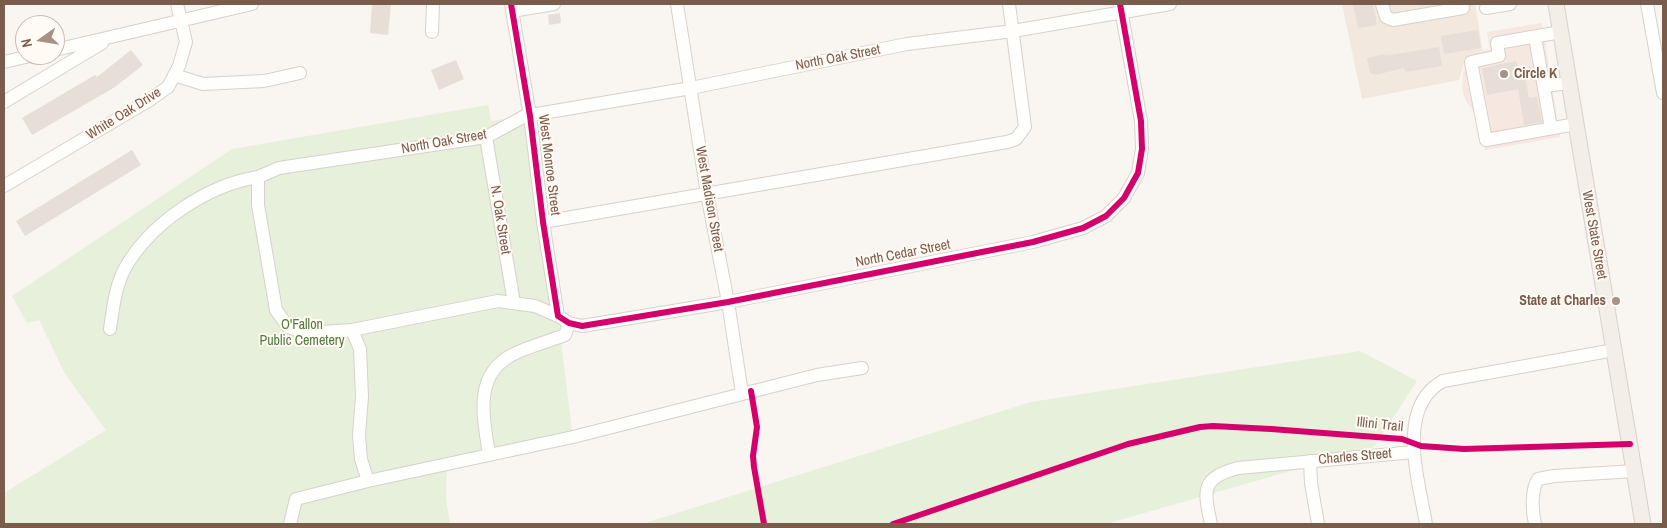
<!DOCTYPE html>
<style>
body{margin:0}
#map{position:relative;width:1667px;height:528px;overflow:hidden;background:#f9f5f0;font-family:"Archivo Narrow",sans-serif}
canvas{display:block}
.frame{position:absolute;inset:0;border:5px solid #7a5c4d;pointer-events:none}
.north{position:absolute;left:15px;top:15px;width:50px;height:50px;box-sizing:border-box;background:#fffaf3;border:1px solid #cabbb1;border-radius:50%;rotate:257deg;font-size:14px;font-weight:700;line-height:20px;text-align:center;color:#7a5c4d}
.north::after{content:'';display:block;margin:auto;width:18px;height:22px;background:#a69286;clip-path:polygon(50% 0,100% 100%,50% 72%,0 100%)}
</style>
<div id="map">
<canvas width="1667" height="528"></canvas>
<div class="frame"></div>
<div class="north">N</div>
</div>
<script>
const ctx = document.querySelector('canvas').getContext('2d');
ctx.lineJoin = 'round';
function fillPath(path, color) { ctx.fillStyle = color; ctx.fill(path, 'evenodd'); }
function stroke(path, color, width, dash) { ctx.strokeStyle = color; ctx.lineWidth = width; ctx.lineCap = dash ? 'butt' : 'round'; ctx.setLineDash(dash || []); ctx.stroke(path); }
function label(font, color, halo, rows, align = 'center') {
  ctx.font = font + ' "Archivo Narrow",sans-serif'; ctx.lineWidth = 4; ctx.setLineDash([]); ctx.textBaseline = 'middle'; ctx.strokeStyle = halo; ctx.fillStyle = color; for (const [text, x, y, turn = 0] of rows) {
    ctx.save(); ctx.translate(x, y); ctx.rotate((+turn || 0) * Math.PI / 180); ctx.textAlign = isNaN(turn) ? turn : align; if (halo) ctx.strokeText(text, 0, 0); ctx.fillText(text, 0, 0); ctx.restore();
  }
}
fillPath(new Path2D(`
 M1342 4H1475L1483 53 1470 55 1465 59 1459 80 1362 99Z`), '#f2e8de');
fillPath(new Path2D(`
 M1542 23 1560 137 1485 150 1476 114 1465 100 1462 87 1464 65 1469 53 1490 49 1487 32Z`), '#f6e8e1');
fillPath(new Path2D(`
 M488 105 491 121 525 116 558 316 572 432 447 458 446 499 450 524H4V493L106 430 65 374 39 320 27 323 12 296 232 149Z
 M1360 351 1417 381 1374 447 1106 524H642L1031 402Z`), '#e7f0db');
fillPath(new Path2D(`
 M372 4H391L388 35 370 33Z
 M1353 4H1373L1377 25 1358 28Z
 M560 13 561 23 549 25 548 15Z
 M1478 30 1481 48 1444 54 1441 36Z
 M1439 47 1442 66 1405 72 1404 68 1375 75 1370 73 1367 58 1384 54 1385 56Z
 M131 50 143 65 115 87 32 135 22 118 95 75 97 77Z
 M456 60 464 79 439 90 431 70Z
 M1516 61 1518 68 1523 67 1529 98 1537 97 1542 122 1524 125 1518 89 1487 95 1482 68Z
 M132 150 141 165 25 236 16 221Z`), '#e6ded7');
const minor = new Path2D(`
 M511 4 530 116 543 222 558 316 569 323 582 326 728 302 1033 242 1083 228 1106 216 1124 198 1138 173 1142 149 1141 121 1120 4
 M677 4 707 194 728 302 742 393
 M1382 4 1386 17 1393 20 1463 8
 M1647 4 1663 93
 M1486 8 1510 4
 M512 11 554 4
 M432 32 433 4
 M1561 32 1497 43 1499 56 1471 62 1486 140 1576 124
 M1535 37 1551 128
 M55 50 252 4
 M4 62 34 55
 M174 75 203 84 264 81 300 73
 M1544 86 1569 83
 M4 102 102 43
 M486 137 514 303
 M4 186 148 101 168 87 179 66 186 42 177 4
 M543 222 1007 142 1016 139 1025 127 1009 4
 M558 316 535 306 498 301 352 330 304 333 288 327 276 310 258 205V177L279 168 486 137 525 116 691 88 907 44 1013 31 1170 4
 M110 329C113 309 115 288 124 270 149 224 207 185 258 177
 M352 330 360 349 362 397 359 435 361 459 368 481
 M489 455C484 419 473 377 510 356 523 348 550 341 565 335L569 323
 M1310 461 1311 483 1318 524
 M290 524 296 499 368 481 573 437 817 375 862 368
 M1211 524C1204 491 1200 478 1238 468L1414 452
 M1426 524C1419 481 1395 407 1443 381L1614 350
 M1535 524C1532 511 1531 490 1538 479L1554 476 1635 471`);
const major = new Path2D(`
 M1556 4 1643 524`);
stroke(minor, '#d7d1cb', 14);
stroke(major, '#dad1cc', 17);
stroke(minor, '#fefefd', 12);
stroke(major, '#f3eee8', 15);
stroke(new Path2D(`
 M511 4 530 116 543 222 558 316 569 323 582 326 728 302 1033 242 1083 228 1106 216 1124 198 1138 173 1142 149 1141 121 1120 4
 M751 391 757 427 753 456 754 467 764 524
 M893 524 1128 444 1200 427 1213 426 1271 429 1402 439 1421 446 1464 449 1630 444`), '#d6006c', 6);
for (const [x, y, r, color] of [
 [1504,74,5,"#a69286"],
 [1616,301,5,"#a69286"]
]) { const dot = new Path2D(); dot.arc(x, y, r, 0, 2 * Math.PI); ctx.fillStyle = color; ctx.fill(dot); stroke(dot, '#fffaf3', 2); }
label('14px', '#7a5c4d', '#fffaf3', [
 ["North Oak Street",838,58,-11],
 ["White Oak Drive",124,114,-32],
 ["North Oak Street",444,142,-10],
 ["West Monroe Street",549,165,83],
 ["West Madison Street",709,199,80],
 ["N. Oak Street",500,220,81],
 ["West State Street",1594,235,80],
 ["North Cedar Street",903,254,-11],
 ["Illini Trail",1380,425,6],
 ["Charles Street",1355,457,-5]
]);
label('bold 14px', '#7a5c4d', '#fffaf3', [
 ["Circle K",1514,74],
 ["State at Charles",1606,301,"right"]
], 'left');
label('14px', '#537a41', '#fffaf3', [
 ["O'Fallon",302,325],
 ["Public Cemetery",302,341]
]);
</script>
